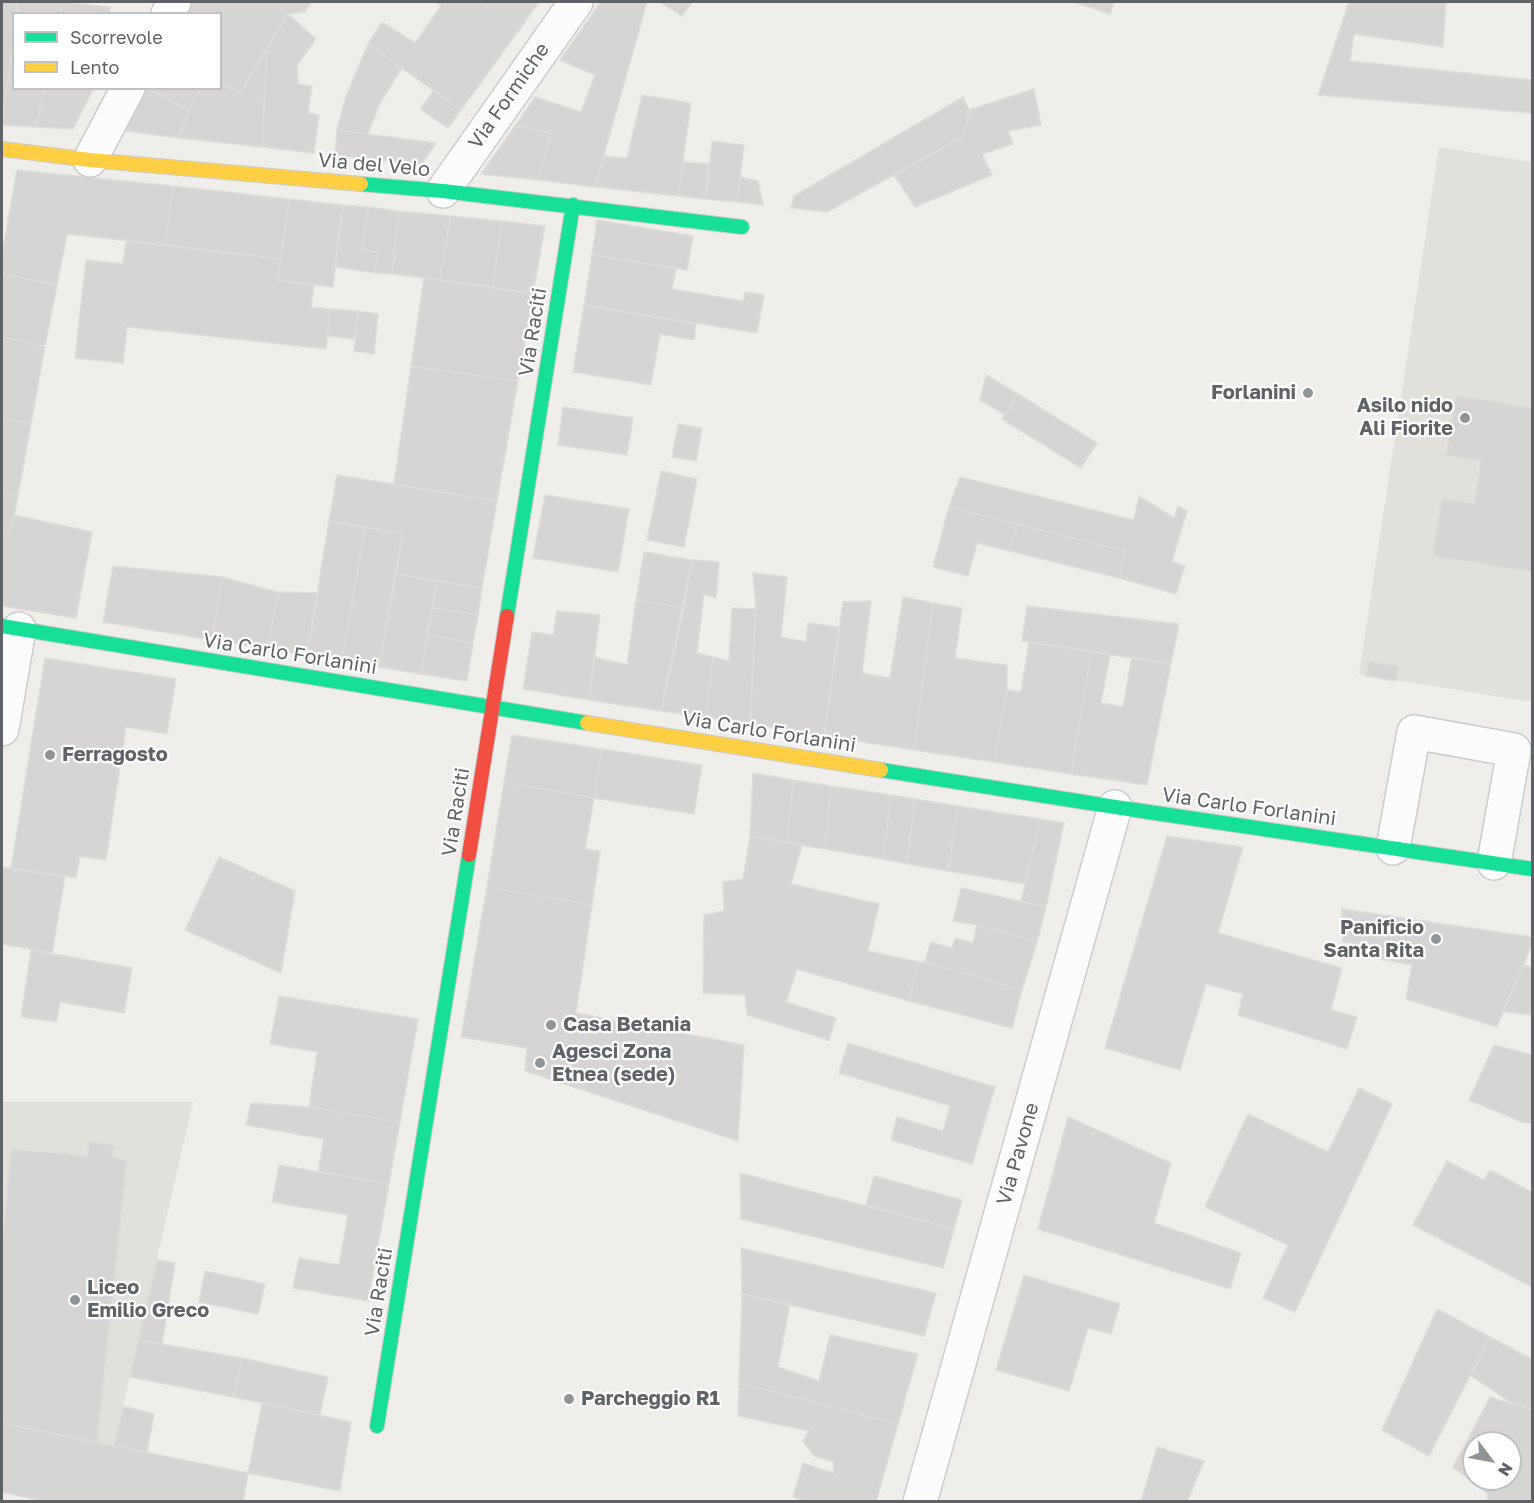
<!DOCTYPE html>
<style>
body{margin:0}
#map{position:relative;width:1534px;height:1503px;overflow:hidden;background:#efeeea;font-family:"Golos Text",sans-serif}
canvas{display:block}
.frame{position:absolute;inset:0;border:3px solid #5f6368;pointer-events:none}
.legend{position:absolute;left:12px;top:12px;width:210px;height:78px;box-sizing:border-box;background:#fff;border:2px solid #bfc1c3;margin:0;padding:8px 10px;list-style:none;font-size:18px;color:#5f6368}
.legend li{display:flex;align-items:center;gap:12px;height:30px}
.legend b{width:30px;border:2px solid #bfc1c3}
.north{position:absolute;left:1462px;top:1431px;width:60px;height:60px;box-sizing:border-box;background:#fff;border:2px solid #bfc1c3;border-radius:50%;rotate:122deg;font-size:16px;font-weight:700;line-height:24px;text-align:center;color:#5f6368}
.north::after{content:'';display:block;margin:auto;width:21px;height:27px;background:#919496;clip-path:polygon(50% 0,100% 100%,50% 72%,0 100%)}
</style>
<div id="map">
<canvas width="1534" height="1503"></canvas>
<div class="frame"></div>
<ul class="legend">
<li><b style="height:8px;background:#16e098"></b>Scorrevole</li>
<li><b style="height:8px;background:#ffcf43"></b>Lento</li>
</ul>
<div class="north">N</div>
</div>
<script>
const ctx = document.querySelector('canvas').getContext('2d');
ctx.lineJoin = 'round';
function fillPath(path, color) { ctx.fillStyle = color; ctx.fill(path, 'evenodd'); }
function stroke(path, color, width, dash) { ctx.strokeStyle = color; ctx.lineWidth = width; ctx.lineCap = dash ? 'butt' : 'round'; ctx.setLineDash(dash || []); ctx.stroke(path); }
function label(font, color, halo, rows, align = 'center') {
  ctx.font = font + ' "Golos Text",sans-serif'; ctx.lineWidth = 4.5; ctx.setLineDash([]); ctx.textBaseline = 'middle'; ctx.strokeStyle = halo; ctx.fillStyle = color; for (const [text, x, y, turn = 0] of rows) {
    ctx.save(); ctx.translate(x, y); ctx.rotate((+turn || 0) * Math.PI / 180); ctx.textAlign = isNaN(turn) ? turn : align; if (halo) ctx.strokeText(text, 0, 0); ctx.fillText(text, 0, 0); ctx.restore();
  }
}
fillPath(new Path2D(`
 M1439 147 1532 162V702L1359 674Z
 M2 1102H193L114 1446 2 1423Z`), '#e2e0da');
const building = new Path2D(`
 M2 2H18L17 14H14V37L2 125Z
 M18 2H63L60 14H17Z
 M63 2 110 7 109 14H60Z
 M193 2H273L288 14 240 93 220 82V14H187Z
 M273 2H312L304 12 288 14Z
 M435 2H479L519 30 461 110 368 44 382 22 415 43 441 6Z
 M479 2H539L519 30Z
 M601 2H647L595 187 538 180 551 133 515 126 535 97 581 112 595 75 560 60Z
 M660 2H692L682 16Z
 M1074 2H1114L1110 14Z
 M1349 2H1446L1443 47 1354 34 1350 61 1532 80V113L1318 95Z
 M288 14 316 39 297 65 298 84 312 86 308 113 319 115 314 153 262 147 267 48Z
 M14 37V88H44L36 127 2 125Z
 M368 44 402 68 380 103 368 134 337 130 346 96Z
 M267 48 262 147 180 138 188 110 200 88H220V82L240 93Z
 M44 88H94L73 129 36 127Z
 M147 88 188 110 180 138 124 131Z
 M148 88H200L188 110Z
 M1034 89 1041 125 1008 131 1013 144 982 154 992 175 915 207 894 175 964 136 969 110Z
 M434 90 461 110 448 128 420 109Z
 M642 95 691 103 678 196 595 187 604 156 627 158Z
 M963 97 969 110 964 136 827 212 791 208 794 196Z
 M515 126 551 133 538 180 481 174Z
 M337 130 368 134 436 143 421 165 335 155Z
 M712 141 744 145 737 202 706 199Z
 M683 162 709 164 706 199 678 196Z
 M17 170 173 186 165 245 67 234 57 285 2 274V254Z
 M740 177 758 181 763 205 737 202Z
 M173 186 289 199 281 259 165 245Z
 M289 199 343 205 333 287 278 280Z
 M343 205 368 207 362 250 378 252 375 273 335 267Z
 M368 207 399 211 392 274 375 273 378 252 362 250Z
 M399 211 450 216 440 280 392 274Z
 M450 216 502 221 493 287 440 280Z
 M597 220 693 236 687 270 592 255Z
 M502 221 545 226 533 294 493 287Z
 M126 241 281 259 278 280 314 285 311 307 330 309 326 349 127 327 123 363 75 358 86 260 123 264Z
 M592 255 676 268 672 289 743 301 745 292 764 295 757 333 584 305Z
 M2 274 57 285 45 346 2 337Z
 M424 278 533 294 518 381 411 366Z
 M584 305 696 324 694 340 660 334 651 385 573 372Z
 M330 309 358 311 355 339 327 336Z
 M358 311 378 314 374 354 354 351Z
 M2 337 45 346 31 424 2 419Z
 M411 366 518 381 497 501 394 484Z
 M986 375 1018 394 1005 415 980 400Z
 M1018 394 1097 443 1081 468 1002 419Z
 M1456 395 1532 408V572L1432 556 1442 498 1474 503 1481 461 1446 456Z
 M563 407 633 418 627 455 558 445Z
 M2 419 31 424 18 496 2 492Z
 M678 424 702 428 696 461 672 457Z
 M661 471 697 479 684 547 647 540Z
 M337 475 497 501 482 588 395 574 403 534 329 521Z
 M960 477 1134 520 1139 496 1174 518 1178 506 1187 511 1172 561 1185 566 1176 594 1119 578 1125 551 949 507Z
 M2 492 18 496 11 531 2 530Z
 M545 495 629 509 618 572 533 558Z
 M949 507 1017 524 1010 551 977 543 968 576 933 567Z
 M14 515 92 532 76 618 2 606V530L11 531Z
 M329 521 365 527 342 661 307 655Z
 M1017 524 1125 551 1119 578 1010 551Z
 M365 527 403 534 379 667 342 661Z
 M644 552 692 560 684 608 636 600Z
 M692 560 719 562 716 598 704 594 697 653 713 657 706 717 661 711Z
 M113 566 222 577 212 640 103 622Z
 M753 573 787 577 781 637 806 642 808 623 839 627 824 736 750 724 756 609Z
 M395 574 437 581 421 674 379 667Z
 M222 577 278 592 268 649 212 640Z
 M437 581 482 588 478 615 432 608Z
 M278 592 318 593 307 655 268 649Z
 M903 597 933 603 914 750 824 736 843 602 871 601 862 673 890 678Z
 M636 600 684 608 661 711 589 700 594 657 627 665Z
 M933 603 962 608 955 658 1007 665V690L994 762 914 750Z
 M1027 606 1179 624 1171 664 1022 641Z
 M432 608 478 615 473 643 427 635Z
 M732 608 756 609 750 724 706 717 713 657 729 661Z
 M557 611 600 615 589 700 523 689 532 632 553 635Z
 M427 635 473 643 467 681 421 674Z
 M1029 642 1091 651 1071 774 994 762 1007 690 1021 692Z
 M1091 651 1110 654 1101 703 1123 707 1132 657 1171 664 1147 785 1071 774Z
 M45 658 176 679 167 734 126 727 106 860 80 856 76 878 11 868Z
 M1368 661 1399 666 1396 681 1366 676Z
 M512 735 602 749 594 798 504 782Z
 M602 749 702 765 694 814 594 798Z
 M753 773 793 780 787 843 750 836Z
 M793 780 831 786 825 849 787 843Z
 M504 782 594 798 585 849 600 851 592 905 487 887Z
 M831 786 891 795 883 859 825 849Z
 M891 795 915 799 907 864 883 859Z
 M915 799 958 806 948 871 907 864Z
 M958 806 1040 819 1025 884 948 871Z
 M1040 819 1064 823 1046 907 1021 902Z
 M750 836 802 845 791 884 879 904 868 951 918 962 909 1001 797 969 786 1002 836 1018 829 1040 747 1015 745 995 703 993 704 915 724 911 723 882 743 879Z
 M1167 836 1243 847 1218 933 1342 968 1331 1010 1357 1017 1347 1049 1238 1015 1243 994 1206 984 1180 1070 1105 1048Z
 M219 857 295 891 281 973 185 930Z
 M2 867 65 877 52 953 2 944Z
 M487 887 592 905 576 1013 744 1045 738 1141 525 1071 527 1048 461 1037Z
 M961 888 1046 907 1037 942 977 925 953 921Z
 M1342 909 1532 937V944L1497 1027 1406 999 1412 965 1369 957V945L1343 942Z
 M977 925 1037 942 1022 990 925 962 931 942 952 948 955 938 973 943Z
 M31 950 132 968 124 1013 60 1002 56 1022 21 1017Z
 M918 962H925L1022 990 1012 1028 909 1001Z
 M1523 965 1532 967V1015L1503 1012Z
 M279 996 418 1019 400 1122 309 1107 317 1052 270 1044Z
 M848 1043 995 1087 972 1164 891 1140 897 1117 943 1131 950 1106 839 1073Z
 M1494 1045 1532 1055V1123L1522 1122 1469 1100Z
 M1359 1088 1392 1104 1295 1312 1263 1298 1288 1245 1205 1207 1248 1114 1328 1152Z
 M251 1103 309 1107 400 1122 389 1184 318 1172 324 1139 246 1125Z
 M1068 1117 1171 1163 1154 1223 1241 1253 1230 1289 1038 1229Z
 M88 1141 114 1145 112 1157 127 1160 97 1443 2 1423V1245L11 1149 88 1156Z
 M1447 1161 1484 1180 1490 1170 1532 1192V1287L1413 1225Z
 M279 1165 389 1184 368 1301 293 1288 299 1258 339 1265 348 1215 272 1202Z
 M740 1173 954 1229 943 1268 741 1219Z
 M874 1176 962 1200 954 1229 866 1205Z
 M741 1248 936 1293 924 1336 742 1294Z
 M157 1260 175 1263 162 1345 138 1340Z
 M205 1271 265 1284 258 1314 199 1302Z
 M1024 1275 1120 1304 1111 1334 1088 1328 1069 1391 996 1370Z
 M742 1294 790 1304 778 1367 819 1381 830 1335 918 1354 898 1424 739 1383Z
 M1437 1309 1490 1337 1429 1456 1382 1430Z
 M1490 1337 1532 1359V1410L1513 1404 1471 1376Z
 M138 1340 242 1358 233 1397 130 1377Z
 M242 1358 328 1377 320 1415 233 1397Z
 M739 1383 898 1424 876 1502H811L793 1497 803 1463 833 1473 834 1462 814 1456 803 1441 809 1431 738 1416Z
 M1490 1397 1532 1410V1502H1487L1488 1494 1453 1467ZM1474 1443H1510V1479H1474Z
 M262 1403 351 1422 340 1491 248 1473Z
 M123 1406 154 1414 147 1452 114 1446Z
 M2 1423 248 1473 243 1502H47L2 1492Z
 M1157 1447 1204 1461 1187 1502H1141Z`);
fillPath(building, '#d6d5d3');
stroke(building, '#deddd9', 1.5);
const street = new Path2D(`
 M168 14 174 2
 M90 160 128 88
 M443 191 576 2
 M2 729 19 629
 M1393 848 1414 732 1514 750 1494 863
 M920 1502 1115 807`);
const fast = new Path2D(`
 M361 184 443 191 742 227
 M507 616 573 205
 M2 626 587 723
 M881 770 1115 807 1532 869
 M377 1426 469 855`);
const slow = new Path2D(`
 M2 149 90 160 361 184
 M587 723 881 770`);
const jam = new Path2D(`
 M469 855 507 616`);
stroke(street, '#cbcccc', 36);
stroke(fast, '#cacacb', 16);
stroke(slow, '#cacacb', 16);
stroke(jam, '#cacacb', 16);
stroke(street, '#fdfcfc', 33);
stroke(fast, '#16e098', 14);
stroke(slow, '#ffcf43', 14);
stroke(jam, '#f24e42', 14);
for (const [x, y, r, color] of [
 [1308,393,6,"#919496"],
 [1465,418,6,"#919496"],
 [50,755,6,"#919496"],
 [1436,939,6,"#919496"],
 [551,1025,6,"#919496"],
 [540,1063,6,"#919496"],
 [75,1300,6,"#919496"],
 [569,1399,6,"#919496"]
]) { const dot = new Path2D(); dot.arc(x, y, r, 0, 2 * Math.PI); ctx.fillStyle = color; ctx.fill(dot); stroke(dot, '#fff', 2); }
label('20px', '#5f6368', '#fff', [
 ["Via Formiche",509,96,-55],
 ["Via del Velo",374,165,5],
 ["Via Raciti",533,332,-81],
 ["Via Carlo Forlanini",290,654,9],
 ["Via Carlo Forlanini",769,732,9],
 ["Via Carlo Forlanini",1249,807,8],
 ["Via Raciti",456,812,-81],
 ["Via Pavone",1018,1154,-74],
 ["Via Raciti",379,1292,-81]
]);
label('bold 20px', '#5f6368', '#fff', [
 ["Forlanini",1296,393,"right"],
 ["Asilo nido",1453,406,"right"],
 ["Ali Fiorite",1453,429,"right"],
 ["Ferragosto",62,755],
 ["Panificio",1424,928,"right"],
 ["Santa Rita",1424,951,"right"],
 ["Casa Betania",563,1025],
 ["Agesci Zona",552,1052],
 ["Etnea (sede)",552,1075],
 ["Liceo",87,1288],
 ["Emilio Greco",87,1311],
 ["Parcheggio R1",581,1399]
], 'left');
</script>
